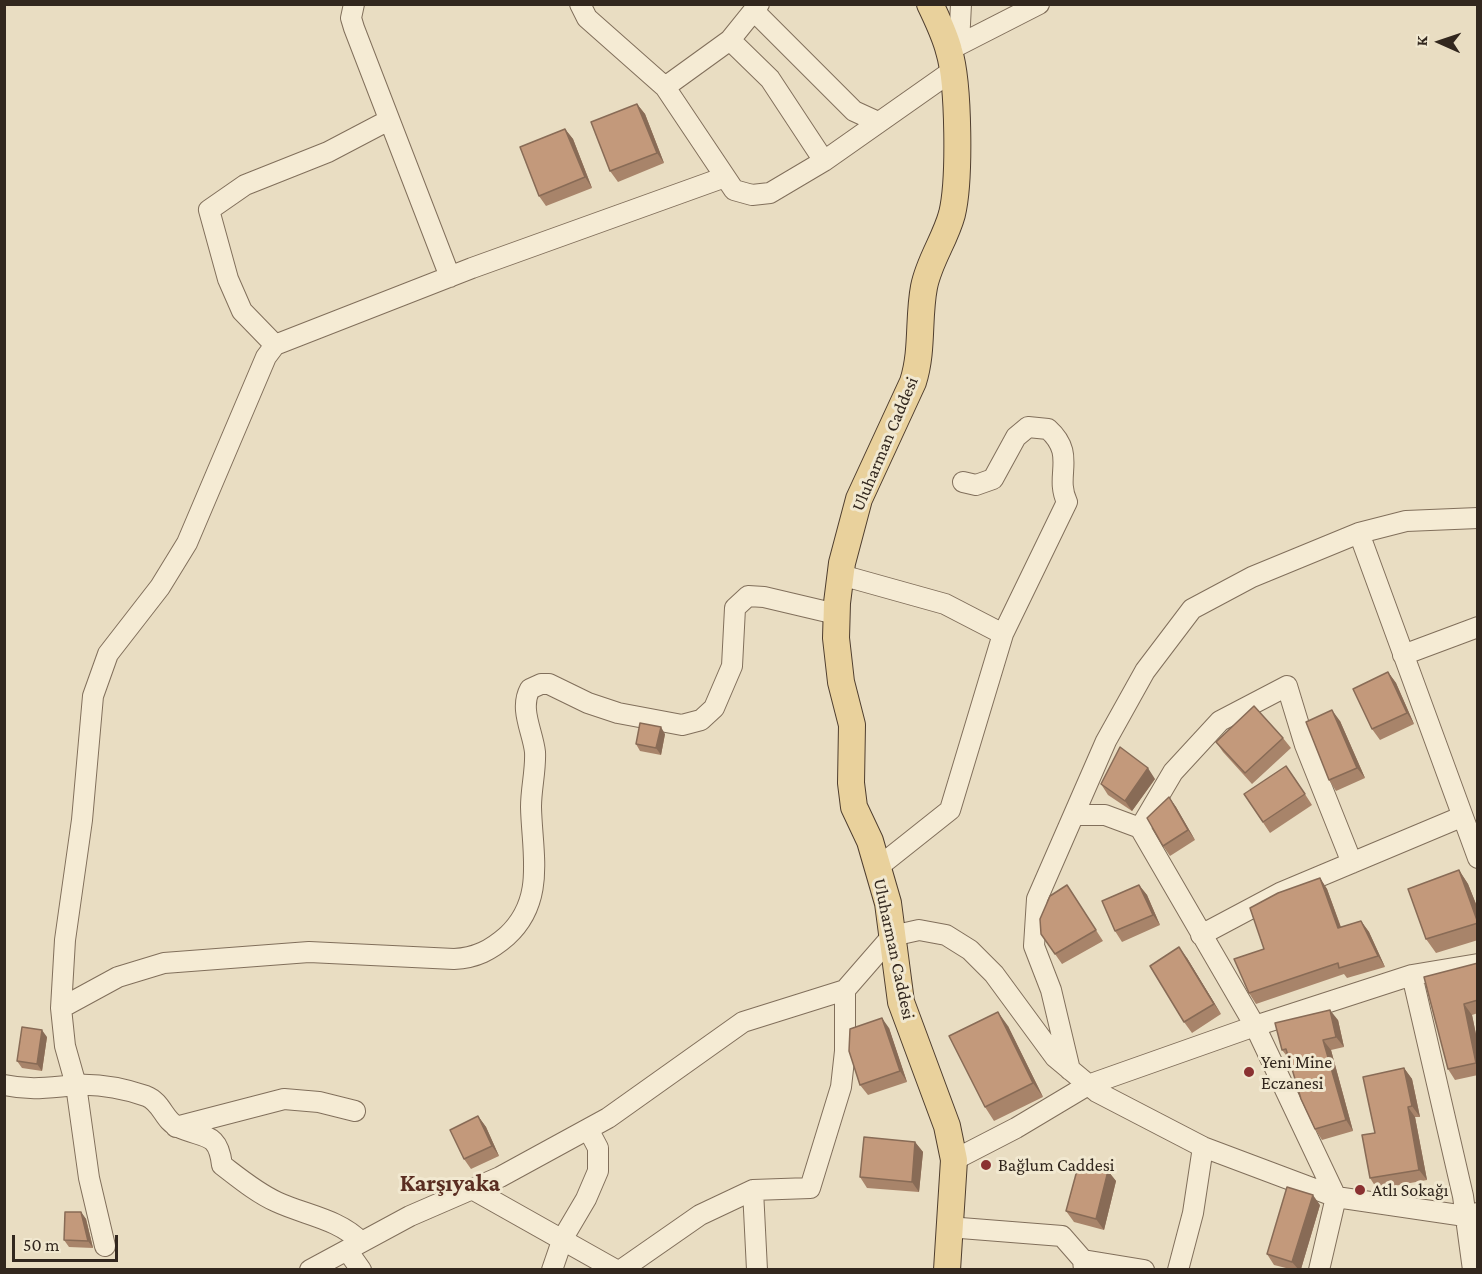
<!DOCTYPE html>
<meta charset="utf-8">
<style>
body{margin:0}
#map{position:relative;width:1482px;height:1274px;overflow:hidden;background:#e9ddc2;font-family:"Crimson Pro",serif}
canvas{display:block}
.frame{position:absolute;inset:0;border:6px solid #32271e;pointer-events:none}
.north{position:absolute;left:1410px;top:12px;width:60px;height:60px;-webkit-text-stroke:4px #f1e8d0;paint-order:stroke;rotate:273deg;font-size:16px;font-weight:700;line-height:24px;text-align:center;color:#32271e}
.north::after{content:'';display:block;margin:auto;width:21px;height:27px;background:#32271e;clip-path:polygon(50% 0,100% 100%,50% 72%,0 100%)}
.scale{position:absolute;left:12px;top:1235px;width:106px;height:27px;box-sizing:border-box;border:3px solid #32271e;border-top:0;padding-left:8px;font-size:18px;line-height:21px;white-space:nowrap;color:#32271e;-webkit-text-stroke:4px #f1e8d0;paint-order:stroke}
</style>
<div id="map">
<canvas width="1482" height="1274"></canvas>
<div class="frame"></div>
<div class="north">K</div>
<div class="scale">50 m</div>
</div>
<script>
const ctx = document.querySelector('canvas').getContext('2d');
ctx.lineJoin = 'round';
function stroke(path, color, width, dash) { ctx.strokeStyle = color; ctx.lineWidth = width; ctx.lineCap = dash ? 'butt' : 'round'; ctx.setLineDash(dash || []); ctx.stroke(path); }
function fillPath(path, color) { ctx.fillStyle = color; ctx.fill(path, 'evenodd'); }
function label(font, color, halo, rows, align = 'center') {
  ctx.font = font + ' "Crimson Pro",serif'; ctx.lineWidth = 6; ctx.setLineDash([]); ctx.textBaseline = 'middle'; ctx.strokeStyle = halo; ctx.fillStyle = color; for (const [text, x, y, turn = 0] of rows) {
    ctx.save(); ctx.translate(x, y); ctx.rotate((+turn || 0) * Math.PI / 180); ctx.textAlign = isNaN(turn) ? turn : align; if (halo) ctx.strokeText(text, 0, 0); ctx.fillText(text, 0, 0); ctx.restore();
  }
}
const minor = new Path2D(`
 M354 4 351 18 354 28 450 277
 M580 4 587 18 665 87 734 190 752 195 770 193 824 161 952 71
 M754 11 854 111 878 122
 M730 40 770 79 824 161
 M959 44 961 4
 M949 50 1039 4
 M665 87 730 40 759 4
 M275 345 242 311 228 279 209 210 245 185 328 152 389 120
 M963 482 976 485 993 479 1016 437 1028 427 1048 429C1077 455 1054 475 1067 502L1003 634
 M1359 533 1478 858
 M841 575 945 604 1003 634 950 810 877 868
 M1403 655 1478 627
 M1074 815H1105L1140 828
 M1201 935 1280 893 1461 817
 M1412 975 1463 1196 1473 1270
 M61 1008 118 977 164 963 309 952 454 959C476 958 491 950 507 936 546 900 532 853 531 807 531 788 536 770 535 752 533 732 519 709 530 689L541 684H549L588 703 618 713 682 725 701 720 714 708 732 666 735 608 748 596 764 597 836 614
 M1070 1070 1051 990 1034 946 1037 899 1106 741 1145 671 1192 609 1252 577 1359 533 1406 521 1478 518
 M4 1085C33 1091 50 1087 78 1085 100 1084 125 1089 146 1096 162 1102 164 1121 178 1127 204 1139 218 1131 222 1165 239 1178 257 1193 277 1202 305 1215 339 1219 361 1242
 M176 1127 284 1099 319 1102 355 1111
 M954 1160 1016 1128 1088 1085 1255 1026 1412 975 1478 964
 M472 1189 616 1270
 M753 1190 757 1270
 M948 1227 1062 1236 1083 1260 1084 1270
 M105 1246 89 1178 76 1085 65 1046 61 1008 65 940 82 820 93 696 108 654 160 587 187 543 266 357 275 345 472 268 725 177
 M347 1250 361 1270
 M1083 1260 1144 1270
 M310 1270 410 1216 500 1177 608 1118 743 1022 845 990 892 936 919 930 946 935 970 950 994 974 1055 1057 1097 1092 1203 1147 1336 1197 1465 1216 1478 1213
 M552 1270 563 1238 586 1199 598 1171V1148L588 1129
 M621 1270 700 1215 753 1190 810 1188 841 1087 845 1051V990
 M1178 1270 1193 1213 1203 1147
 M1319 1270 1336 1197 1255 1026 1140 828 1173 772 1220 721 1287 686 1305 745 1352 863`);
const major = new Path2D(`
 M930 4C937 19 945 35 949 51 959 84 960 181 952 214 945 240 929 261 924 287 918 318 923 351 913 382L859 499 842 563 837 603 836 638 841 682 852 725 851 783 854 807 870 841 888 903 901 1002 947 1126 954 1160 947 1270`);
stroke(minor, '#816f5b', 22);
stroke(major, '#4f3e2f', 28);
stroke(minor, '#f5ebd4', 20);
stroke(major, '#e9d19c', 26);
fillPath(new Path2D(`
 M637 104 645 114 664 163 618 182 610 171Z
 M565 129 573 139 592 188 546 206 539 196Z
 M1388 672 1396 683 1414 724 1380 740 1372 729Z
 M1340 721 1365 778 1336 791 1329 780Z
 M665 734 661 755 640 751 636 744Z
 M1283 738 1291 748 1252 784 1223 752 1216 742Z
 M1294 777 1312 805 1270 833 1244 794Z
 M1155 779 1132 811 1108 795 1101 784Z
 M1169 797 1176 807 1195 840 1170 856 1163 846Z
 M1459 870 1468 884 1478 909V940L1436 953 1426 939Z
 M1320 878 1327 889 1341 927 1361 921 1369 932 1385 967 1347 978 1344 974 1256 1004 1249 993 1264 949Z
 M1067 885 1103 941 1062 964 1041 934Z
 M1139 885 1147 895 1160 925 1122 942 1115 931Z
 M1187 958 1221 1014 1192 1033 1184 1022Z
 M1478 963V1013L1472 1015 1478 1044V1075L1455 1080 1448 1069 1473 965Z
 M1338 1020 1344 1047 1331 1050 1353 1131 1322 1140 1315 1129 1290 1060 1282 1050Z
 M1008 1026 1043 1097 994 1121 985 1107Z
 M889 1028 907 1082 868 1095 860 1085Z
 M47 1037 42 1071 22 1068 17 1061Z
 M1404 1068 1412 1079 1420 1117H1415L1427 1180 1377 1189 1370 1178 1375 1133Z
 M478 1116 486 1127 499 1156 471 1169 464 1159Z
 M915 1142 923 1152 919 1192 867 1188 860 1177Z
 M1108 1171 1116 1181 1104 1230 1074 1222 1066 1211Z
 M1320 1205 1301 1269H1290L1274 1265 1267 1254Z
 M81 1212 86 1219 93 1248 69 1247 64 1240Z`), '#a8846a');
fillPath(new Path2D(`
 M637 104 645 114 664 163 657 153Z
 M565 129 573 139 592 188 585 177Z
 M1388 672 1396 683 1414 724 1407 713Z
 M1332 710 1340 721 1365 778 1357 768Z
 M661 727 665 734 661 755 656 748Z
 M1148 768 1155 779 1132 811 1125 801Z
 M1169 797 1176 807 1195 840 1188 830Z
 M1459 870 1468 884 1478 909V922Z
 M1320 878 1327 889 1345 939 1338 928Z
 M1139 885 1147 895 1160 925 1153 915Z
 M1361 921 1369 932 1385 967 1378 956Z
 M1179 947 1187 958 1221 1014 1214 1004Z
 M1464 1004 1472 1015 1478 1044V1065L1476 1063Z
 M1330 1010 1338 1020 1344 1047 1336 1037Z
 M998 1012 1008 1026 1043 1097 1033 1083Z
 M882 1018 889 1028 907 1082 900 1071Z
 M42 1030 47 1037 42 1071 37 1064Z
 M1323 1040 1331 1050 1353 1131 1346 1120Z
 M1404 1068 1412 1079 1420 1117 1412 1106Z
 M1408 1107 1415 1117 1427 1180 1419 1170Z
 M478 1116 486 1127 499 1156 492 1146Z
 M915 1142 923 1152 919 1192 912 1182Z
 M1108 1171 1116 1181 1104 1230 1096 1219Z
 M1313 1195 1320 1205 1301 1269H1298L1292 1262Z
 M81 1212 86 1219 93 1248 88 1241Z`), '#886b56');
const building = new Path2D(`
 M637 104 657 153 610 171 591 122Z
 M565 129 585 177 539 196 520 147Z
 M1388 672 1407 713 1372 729 1353 689Z
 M1254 706 1283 738 1245 773 1216 742Z
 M1332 710 1357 768 1329 780 1306 722Z
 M640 723 661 727 656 748 636 744Z
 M1120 747 1148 768 1125 801 1101 784Z
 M1286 766 1305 794 1263 822 1244 794Z
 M1169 797 1188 830 1163 846 1147 818Z
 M1459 870 1478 923 1426 939 1408 889Z
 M1320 878 1338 928 1361 921 1378 956 1339 968 1338 963 1249 993 1234 959 1264 949 1250 908 1278 893Z
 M1067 885 1096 930 1055 954 1041 934 1040 919 1050 896Z
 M1139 885 1153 915 1115 931 1102 901Z
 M1179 947 1214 1004 1184 1022 1150 966Z
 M1478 963V1000L1464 1004 1476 1063 1448 1069 1424 977Z
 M1330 1010 1336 1037 1323 1040 1346 1120 1315 1129 1301 1099 1286 1049 1282 1050 1275 1023Z
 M998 1012 1033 1083 985 1107 949 1036Z
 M882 1018 900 1071 860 1085 849 1051 850 1029Z
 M22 1027 42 1030 37 1064 17 1061Z
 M1404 1068 1412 1106 1408 1107 1419 1170 1370 1178 1362 1135 1375 1133 1363 1077Z
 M478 1116 492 1146 464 1159 450 1130Z
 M864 1137 915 1142 912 1182 860 1177Z
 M1079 1163 1108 1171 1096 1219 1066 1211Z
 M1287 1187 1313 1195 1292 1262 1267 1254Z
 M65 1212H81L88 1241 64 1240Z`);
fillPath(building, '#c3997b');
stroke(building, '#886b56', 1.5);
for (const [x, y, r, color] of [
 [1249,1072,6,"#8a3131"],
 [986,1165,6,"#8a3131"],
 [1360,1190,6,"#8a3131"]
]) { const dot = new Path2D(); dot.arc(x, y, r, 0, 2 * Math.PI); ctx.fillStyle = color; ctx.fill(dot); stroke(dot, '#f1e8d0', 2); }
label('18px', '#32271e', '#f1e8d0', [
 ["Uluharman Caddesi",885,444,-67],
 ["Uluharman Caddesi",894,949,78]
]);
label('18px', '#32271e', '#f1e8d0', [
 ["Yeni Mine",1261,1062],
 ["Eczanesi",1261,1083],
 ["Bağlum Caddesi",998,1165],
 ["Atlı Sokağı",1372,1190]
], 'left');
label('bold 24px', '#5a2d21', '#f1e8d0', [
 ["Karşıyaka",450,1184]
]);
</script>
